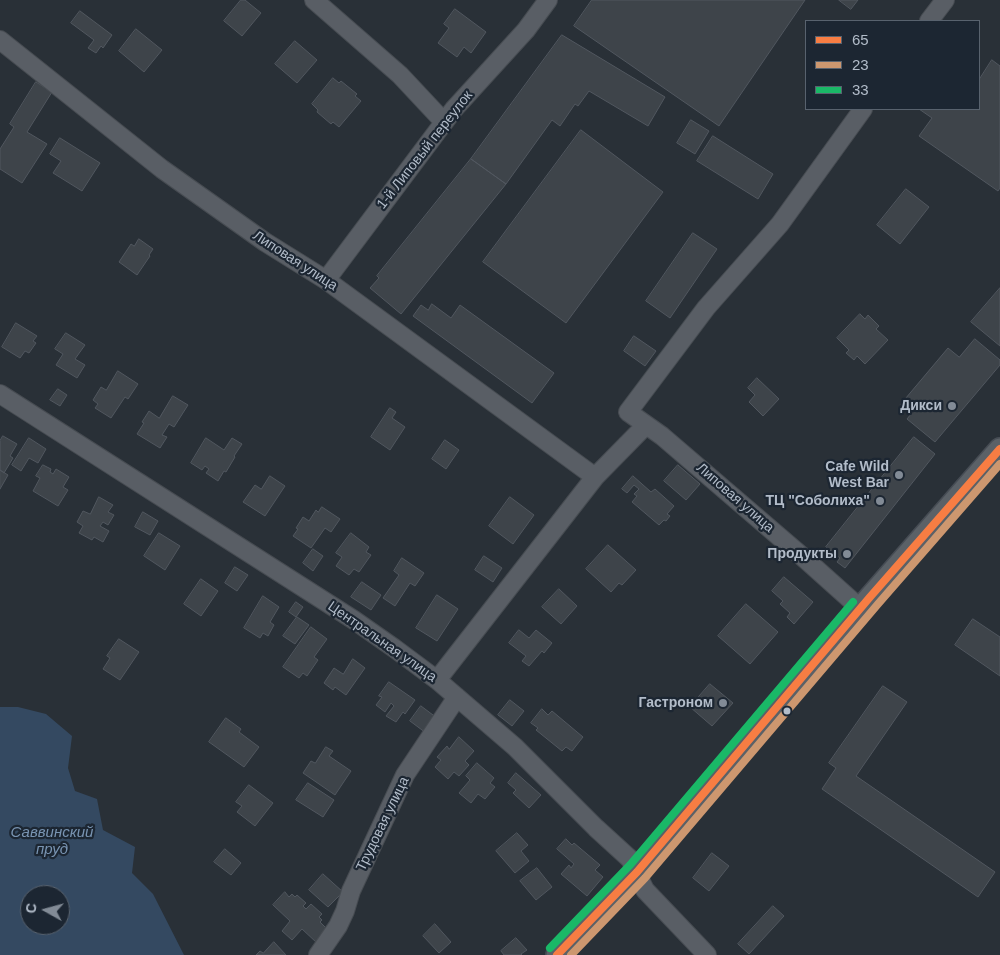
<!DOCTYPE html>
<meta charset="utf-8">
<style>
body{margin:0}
#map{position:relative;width:1000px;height:955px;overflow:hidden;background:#293037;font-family:Helvetica,sans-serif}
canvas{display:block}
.legend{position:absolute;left:805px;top:20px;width:175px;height:90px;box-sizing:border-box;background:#1c2632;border:1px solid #58626e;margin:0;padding:6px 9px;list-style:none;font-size:15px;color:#b2bcc9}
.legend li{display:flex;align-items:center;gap:10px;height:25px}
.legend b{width:25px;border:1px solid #58626e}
.north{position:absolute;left:20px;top:885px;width:50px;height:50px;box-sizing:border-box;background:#1c2632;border:1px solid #58626e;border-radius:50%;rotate:277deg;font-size:14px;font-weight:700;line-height:20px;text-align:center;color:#b2bcc9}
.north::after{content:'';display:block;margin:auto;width:18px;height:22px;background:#828b96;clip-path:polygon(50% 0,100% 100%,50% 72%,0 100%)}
</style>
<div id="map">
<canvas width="1000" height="955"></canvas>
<ul class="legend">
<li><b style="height:6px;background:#f77d43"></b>65</li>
<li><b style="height:6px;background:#cd976f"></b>23</li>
<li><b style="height:6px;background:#1ab867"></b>33</li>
</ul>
<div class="north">С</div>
</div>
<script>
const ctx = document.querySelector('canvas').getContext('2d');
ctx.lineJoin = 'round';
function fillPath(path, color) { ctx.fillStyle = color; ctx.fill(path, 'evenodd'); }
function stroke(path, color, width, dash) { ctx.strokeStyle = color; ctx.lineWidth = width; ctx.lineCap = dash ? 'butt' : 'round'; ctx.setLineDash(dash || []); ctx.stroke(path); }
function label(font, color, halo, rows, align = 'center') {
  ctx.font = font + ' Helvetica,sans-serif'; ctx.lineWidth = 4.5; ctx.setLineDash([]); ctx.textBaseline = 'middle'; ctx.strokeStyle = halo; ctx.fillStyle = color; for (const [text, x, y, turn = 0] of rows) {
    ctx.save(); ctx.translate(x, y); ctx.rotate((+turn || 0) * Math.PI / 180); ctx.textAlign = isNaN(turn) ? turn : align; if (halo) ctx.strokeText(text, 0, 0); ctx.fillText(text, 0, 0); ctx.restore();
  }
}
fillPath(new Path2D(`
 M0 707H18L46 714 72 736 68 768 75 791 97 799 103 830 135 847 132 873 153 894 184 955H0ZM30 895H60V925H30Z`), '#344961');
const building = new Path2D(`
 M241 0H245L261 13 242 36 224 21Z
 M592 0H805L719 126 574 26Z
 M839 0H858L851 9Z
 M455 9 486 32 471 53 464 47 457 57 438 43 449 28 444 24Z
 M80 11 112 35 103 48 101 46 96 53 88 48 94 40 71 23Z
 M136 29 162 50 144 72 119 51Z
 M562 35 665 97 648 126 589 91 578 106 575 104 560 126 552 120 506 184 471 159Z
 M295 41 317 60 297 83 275 64Z
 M992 60 1000 66V188L998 191 919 136 932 118 919 109H979V80Z
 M333 78 339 83 341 81 357 94 355 96 361 101 339 127 333 122 331 124 317 112 318 110 312 104Z
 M36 82 52 92 27 132 47 144 22 183 0 169V149L14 127 10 124Z
 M691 120 709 131 695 154 677 143Z
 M581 130 663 192 566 323 483 262Z
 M713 136 773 174 758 199 697 161Z
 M60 138 100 163 82 191 53 173 61 161 50 154Z
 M471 159 506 184 401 314 370 288 379 278 377 276Z
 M906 189 929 207 900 244 877 225Z
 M693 233 717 249 670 318 646 301Z
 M139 239 153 249 149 255 150 256 137 275 119 262 131 244 134 246Z
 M1000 288V346L971 322Z
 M432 304 451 318 460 305 554 373 532 403 413 316 421 305 428 310Z
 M860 314 865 319 868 315 879 326 876 329 888 340 865 364 857 356 854 360 846 353 849 350 837 338Z
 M16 323 37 336 33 341 36 343 29 353 25 351 20 358 2 347Z
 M66 333 85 345 75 359 85 365 77 378 56 365 63 354 55 349Z
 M634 336 656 351 645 366 624 351Z
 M975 339 1000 360V365L935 442 907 419 911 414 900 405 948 348 959 357Z
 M118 371 138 384 128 399 125 397 111 418 95 408 98 404 93 400 101 387 106 390Z
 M757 378 779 399 763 416 749 402 755 395 748 388Z
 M58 389 67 395 60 406 50 400Z
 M173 396 188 405 174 427 169 424 162 435 167 437 160 448 137 434 144 423 142 422 149 411 159 418Z
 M390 408 396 412 392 418 405 427 390 450 371 437Z
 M3 436 17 444 10 456 13 458 4 473 0 470V441Z
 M914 437 935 454 845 568 837 562 840 558 826 547Z
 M29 438 46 449 38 463 29 458 21 471 12 465Z
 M206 438 224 450 232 438 242 444 234 456 235 457 226 472 224 471 218 481 206 473 209 469 205 466 202 470 191 463Z
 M445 440 459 450 446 469 432 459Z
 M43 465 51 469 50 472 53 474 56 469 69 477 63 487 68 490 58 506 33 491 40 478 36 476Z
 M678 465 700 484 686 500 664 481Z
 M0 470 8 475 0 489Z
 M270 476 285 486 265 516 243 502 255 485 261 489Z
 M633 476 651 492 655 489 674 506 667 514 670 516 666 521 664 520 659 525 632 502 637 496 634 494 639 489 634 485 627 493 622 489Z
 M99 497 113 505 108 512 114 515 108 525 103 522 100 526 109 531 103 542 94 537 92 540 79 533 83 526 77 522 83 511 90 514Z
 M510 497 534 515 513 544 489 526Z
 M322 507 340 519 331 532 325 528 311 548 293 536 298 529 296 528 303 517 309 521 316 510 318 512Z
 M143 512 158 521 150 535 135 527Z
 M159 533 180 546 165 570 144 556Z
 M351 533 369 547 366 552 371 555 359 572 354 569 349 575 336 566 342 557 336 553Z
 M608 545 636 570 622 585 619 583 611 592 586 569Z
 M313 549 323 556 313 571 303 563Z
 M484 556 502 568 493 582 475 570Z
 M402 558 424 573 415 586 410 583 395 606 383 598 399 575 394 571Z
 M235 567 248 575 237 591 225 583Z
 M784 577 813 602 794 624 787 617 790 613 780 604 783 601 772 591Z
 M201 579 218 591 201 616 184 604Z
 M362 582 381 595 371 610 351 597Z
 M559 589 577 606 561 624 542 607Z
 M437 595 458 609 437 641 416 628Z
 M263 596 279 607 270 622 274 625 268 636 263 633 260 638 244 628Z
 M296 602 303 607 296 617 289 612Z
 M746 604 778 632 750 664 718 636Z
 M297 617 309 625 295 644 283 636Z
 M973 619 1000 637V676L955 645Z
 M311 627 327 639 314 657 318 660 307 676 303 673 299 678 283 667Z
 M519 630 529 638 536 630 552 643 544 653 542 651 529 666 522 661 526 656 509 643Z
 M119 639 139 652 120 680 103 669 110 658 107 656Z
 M353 659 365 668 346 695 335 687 333 690 324 683 334 668 343 674Z
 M389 682 415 700 405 714 403 712 396 722 386 716 394 706 391 703 385 712 376 705 382 697 379 696Z
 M710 684 733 703 712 726 690 707Z
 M883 686 907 702 856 776 995 872 978 897 822 789 836 768 829 763Z
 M510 700 524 711 512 726 498 715Z
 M421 706 437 718 426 733 410 721Z
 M542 709 548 715 552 711 583 737 572 751 566 747 562 751 536 730 538 728 531 723Z
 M226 718 241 729 239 732 259 747 244 767 209 742Z
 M459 737 474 751 465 761 469 765 459 776 454 772 448 779 435 767 441 760 437 757 447 746 449 749Z
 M326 747 333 751 329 756 351 771 335 795 303 773 311 761 315 763Z
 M477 763 494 778 490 783 495 787 485 799 478 794 471 803 459 793 470 780 466 776Z
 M516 773 541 795 529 808 513 793 516 790 508 783Z
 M308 783 334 800 323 817 296 800Z
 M249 785 273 803 255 826 237 812 242 806 236 802Z
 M517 833 528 845 521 851 529 861 515 873 496 851Z
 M566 839 572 845 574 843 600 865 595 870 603 877 587 896 561 874 569 865 571 868 574 864 557 849Z
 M225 849 241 863 231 875 214 862Z
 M712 853 729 866 709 891 693 878Z
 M537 868 552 887 536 900 520 881Z
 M323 874 343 892 328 907 309 890Z
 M285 892 289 897 292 894 295 897 297 895 306 903 303 906 306 909 311 904 322 914 319 917 322 920 320 922 329 931 317 943 302 929 292 940 282 931 290 921 273 905Z
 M773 906 784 916 749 954 738 944Z
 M435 924 451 942 439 953 423 936Z
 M516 938 527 950 521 954 522 955H504L501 951Z
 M274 942 286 955H256L260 951 263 953Z`);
fillPath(building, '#3e444a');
stroke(building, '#51575f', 1);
const minor = new Path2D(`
 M314 0 400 75 444 122
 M929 21 945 0
 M0 40 162 169 265 242 326 280 595 477
 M326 280 454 109 526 30 548 0
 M0 394 354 620 394 648 437 680 515 747 596 828 630 859 645 890 707 955
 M861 608 852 601 804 558 662 436 628 412 706 308 780 224 863 109
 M437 680 595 477 646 425
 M318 955 338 926 345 911 351 891 405 775 457 697`);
const major = new Path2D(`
 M557 955 637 872 870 597 1000 449`);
stroke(minor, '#474c52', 20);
stroke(major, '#464c54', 24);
stroke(minor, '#595e65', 18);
stroke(major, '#5b6167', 21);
stroke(new Path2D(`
 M557 955 637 872 870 597 1000 449`), '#f77d43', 8);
stroke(new Path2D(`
 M571 955 645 878 878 604 1000 464`), '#cd976f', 8);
stroke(new Path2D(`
 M550 948 630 865 853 602`), '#1ab867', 8);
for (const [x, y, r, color] of [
 [952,406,5,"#828b96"],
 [899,475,5,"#828b96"],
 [880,501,5,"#828b96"],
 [847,554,5,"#828b96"],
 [723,703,5,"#828b96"],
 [787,711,4.5,"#b2bcc9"]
]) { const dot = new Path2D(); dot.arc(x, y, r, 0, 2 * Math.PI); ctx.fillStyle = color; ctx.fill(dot); stroke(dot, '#1c2632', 2); }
label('14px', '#b2bcc9', '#1c2632', [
 ["1-й Липовый переулок",425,150,-52],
 ["Липовая улица",295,261,33],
 ["Липовая улица",735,498,41],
 ["Центральная улица",382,642,35],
 ["Трудовая улица",383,824,-64]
]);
label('bold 14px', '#b2bcc9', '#1c2632', [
 ["Дикси",942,406],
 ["Cafe Wild",889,467],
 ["West Bar",889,483],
 ["ТЦ \"Соболиха\"",870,501],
 ["Продукты",837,554],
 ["Гастроном",713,703]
], 'right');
label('italic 15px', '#7994b2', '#1c2632', [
 ["Саввинский",52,833],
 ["пруд",52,850]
]);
</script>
